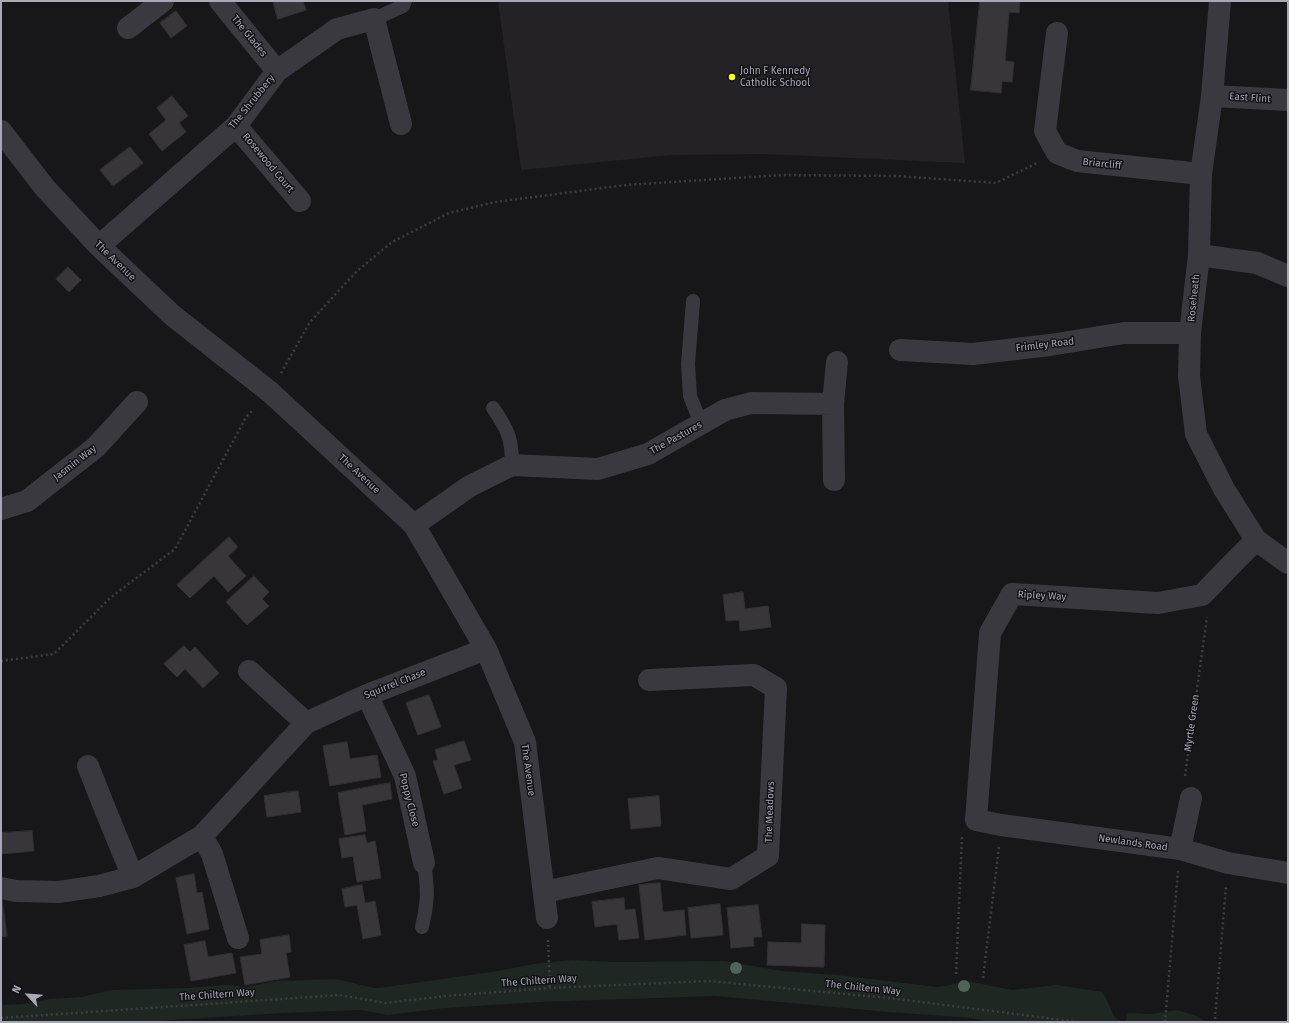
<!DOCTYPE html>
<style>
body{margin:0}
#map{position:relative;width:1289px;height:1023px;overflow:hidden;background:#171619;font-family:"Fira Sans",sans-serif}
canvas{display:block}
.frame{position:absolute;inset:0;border:2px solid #a8a8b9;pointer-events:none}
.north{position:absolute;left:8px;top:975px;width:40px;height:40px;-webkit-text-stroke:3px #121114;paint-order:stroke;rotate:296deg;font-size:11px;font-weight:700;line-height:16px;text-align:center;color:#a8a8b9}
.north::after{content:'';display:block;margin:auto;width:14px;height:18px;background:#a8a8b9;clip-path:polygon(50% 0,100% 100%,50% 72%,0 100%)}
</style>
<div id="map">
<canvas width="1289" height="1023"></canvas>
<div class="frame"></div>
<div class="north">N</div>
</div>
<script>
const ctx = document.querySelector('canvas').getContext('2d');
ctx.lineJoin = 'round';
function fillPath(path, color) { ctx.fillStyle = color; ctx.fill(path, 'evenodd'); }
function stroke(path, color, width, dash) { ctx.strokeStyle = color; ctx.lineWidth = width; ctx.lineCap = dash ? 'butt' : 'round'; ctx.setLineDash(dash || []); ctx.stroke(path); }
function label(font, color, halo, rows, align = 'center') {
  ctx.font = font + ' "Fira Sans",sans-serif'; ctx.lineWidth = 3; ctx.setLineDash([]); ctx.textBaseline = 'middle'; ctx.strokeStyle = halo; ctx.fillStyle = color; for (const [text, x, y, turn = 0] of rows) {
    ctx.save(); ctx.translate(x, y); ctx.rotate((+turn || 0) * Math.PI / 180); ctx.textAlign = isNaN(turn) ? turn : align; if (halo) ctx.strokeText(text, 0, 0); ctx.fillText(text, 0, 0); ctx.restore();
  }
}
fillPath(new Path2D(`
 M498 1H948L965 163 765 154 671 155 521 170Z`), '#242226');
fillPath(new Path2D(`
 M572 960 613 962 724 961 782 971 837 975 937 987 945 986 967 981 1012 990 1057 985 1103 992 1115 1018 1124 1022H990L972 1018 888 1012 715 996 540 1002 445 1008 388 1015 361 1010 282 1013 142 1022H1V1005L23 1004 49 999 82 997 111 990 187 988 227 985 248 987 275 981 336 979 374 988H379L498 971 533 964Z
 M1177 1010 1194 1015 1207 1022H1125L1128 1013 1151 1014Z`), '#1e2722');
const building = new Path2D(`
 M273 1H303L306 10 278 19Z
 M980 1H1020L1019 13 1009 12 1005 61 1014 62 1012 82 1002 81 1001 93 971 90Z
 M176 11 187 26 171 38 160 23Z
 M172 96 188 116 179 123 186 132 162 151 149 134 166 120 157 108Z
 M130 147 143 163 113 186 100 170Z
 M68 267 81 280 69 292 56 279Z
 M229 537 238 547 228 556 246 576 228 592 214 576 190 598 177 585Z
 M254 576 269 592 262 599 269 606 247 625 226 602Z
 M743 592 745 609 768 606 771 627 740 631 739 620 726 621 723 595Z
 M184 646 190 652 195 647 219 673 203 688 185 669 177 677 164 664Z
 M429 695 441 727 418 735 406 703Z
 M464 741 471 760 454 765 462 788 444 794 433 761 438 760 435 750Z
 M347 742 350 759 377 755 381 777 330 786 323 746Z
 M390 783 392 799 362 805 366 831 345 835 338 793Z
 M298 791 301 812 267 817 264 796Z
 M659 796 661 826 631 829 628 799Z
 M32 831 34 851 1 854V833Z
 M365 835 367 843 375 841 381 878 357 882 353 856 342 858 339 839Z
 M194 874 197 893 202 892 209 929 187 934 176 878Z
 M660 883 663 912 684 910 686 935 645 940 639 885Z
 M362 885 365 903 375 901 381 935 363 939 357 905 345 907 342 889Z
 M2 898 7 936 1 937V899Z
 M624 898 625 910 635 909 639 938 619 940 617 924 595 927 592 902Z
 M720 904 723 935 691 938 688 908Z
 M758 905 762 937H753L754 946 731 948 727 908Z
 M802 924 825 925 824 967 767 965 768 942 801 943Z
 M289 935 291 952 286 953 290 977 245 985 240 957 262 954 260 940Z
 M205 941 208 957 232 953 236 973 191 981 184 945Z`);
fillPath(building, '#38363b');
stroke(building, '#323035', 1);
stroke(new Path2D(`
 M281 373 310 322 356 272 392 242 449 213 495 202 626 185 782 175 898 176 996 183 1037 163
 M1 661 54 654 110 598 175 549 246 417 254 409
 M1185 776 1207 617
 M548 940 550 988
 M956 974 962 837
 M983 978 999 847
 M1 1018 340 995 385 1003 446 996 550 988 709 981 898 999 1078 1022
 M1215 1019 1226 886
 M1165 1022 1178 871`), '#3e3d45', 2.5, [2, 3]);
stroke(new Path2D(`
 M374 19 403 6 405 1
 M693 301 688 364 690 396 701 424
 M493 408C508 430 512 438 512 465
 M422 927C428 901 428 890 424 863`), '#3a3940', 14);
stroke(new Path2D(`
 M220 1 277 71
 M1220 1 1212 96 1201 174 1199 255 1190 333 1189 376 1196 434 1224 489 1256 540 1288 563
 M128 28 163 1
 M1057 33 1045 131 1057 153 1077 161 1201 174
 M1212 96 1288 100
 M236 126 300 201
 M1 131 45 188 99 246 172 315 270 392 414 525 486 649 525 742 547 918
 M99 246 236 126 277 71 337 29 374 19 401 124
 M1199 255 1257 263 1288 276
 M900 350 973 354 1050 345 1124 333H1190
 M833 404 837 362
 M1 509 27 501 96 447 137 402
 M414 525 470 486 512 465 598 469 648 454 725 410 751 403 833 404 834 480
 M1256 540 1237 559 1202 595 1158 603 1012 594 990 633 976 820 1001 825 1180 849 1228 863 1288 873
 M249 671 306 723
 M367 695 405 776 424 863
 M88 766 105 809 133 877
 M202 836 212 854 238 938
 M1180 849 1191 798
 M1 888 16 891 59 892 99 886 133 877 202 836 306 723 367 695 486 649
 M544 892 658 868 731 879 768 856 776 688 754 675 649 680`), '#3a3940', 22);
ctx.fillStyle = '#506559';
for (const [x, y] of [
 [736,968],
 [964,986]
]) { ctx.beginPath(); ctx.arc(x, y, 6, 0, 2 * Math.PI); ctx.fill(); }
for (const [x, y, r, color] of [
 [732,77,4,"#fdfc2a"]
]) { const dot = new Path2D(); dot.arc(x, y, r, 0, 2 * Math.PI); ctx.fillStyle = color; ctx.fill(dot); stroke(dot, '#121114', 1.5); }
label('10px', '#a8a8b9', '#121114', [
 ["The Glades",249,36,51],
 ["East Flint",1250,98,4],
 ["The Shrubbery",252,102,-51],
 ["Rosewood Court",268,163,50],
 ["Briarcliff",1102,164,6],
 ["The Avenue",115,261,44],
 ["Roseheath",1194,298,-84],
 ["Frimley Road",1045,345,-7],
 ["The Pastures",676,438,-29],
 ["Jasmin Way",75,463,-38],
 ["The Avenue",359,474,43],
 ["Ripley Way",1042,596,3],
 ["Squirrel Chase",395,684,-22],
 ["Myrtle Green",1192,723,-82],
 ["The Avenue",528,770,82],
 ["Poppy Close",409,800,76],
 ["The Meadows",770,812,-88],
 ["Newlands Road",1133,843,8],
 ["The Chiltern Way",539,981,-4],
 ["The Chiltern Way",863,988,6],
 ["The Chiltern Way",217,995,-4]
]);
label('10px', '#a8a8b9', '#121114', [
 ["John F Kennedy",740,71],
 ["Catholic School",740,83]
], 'left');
</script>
